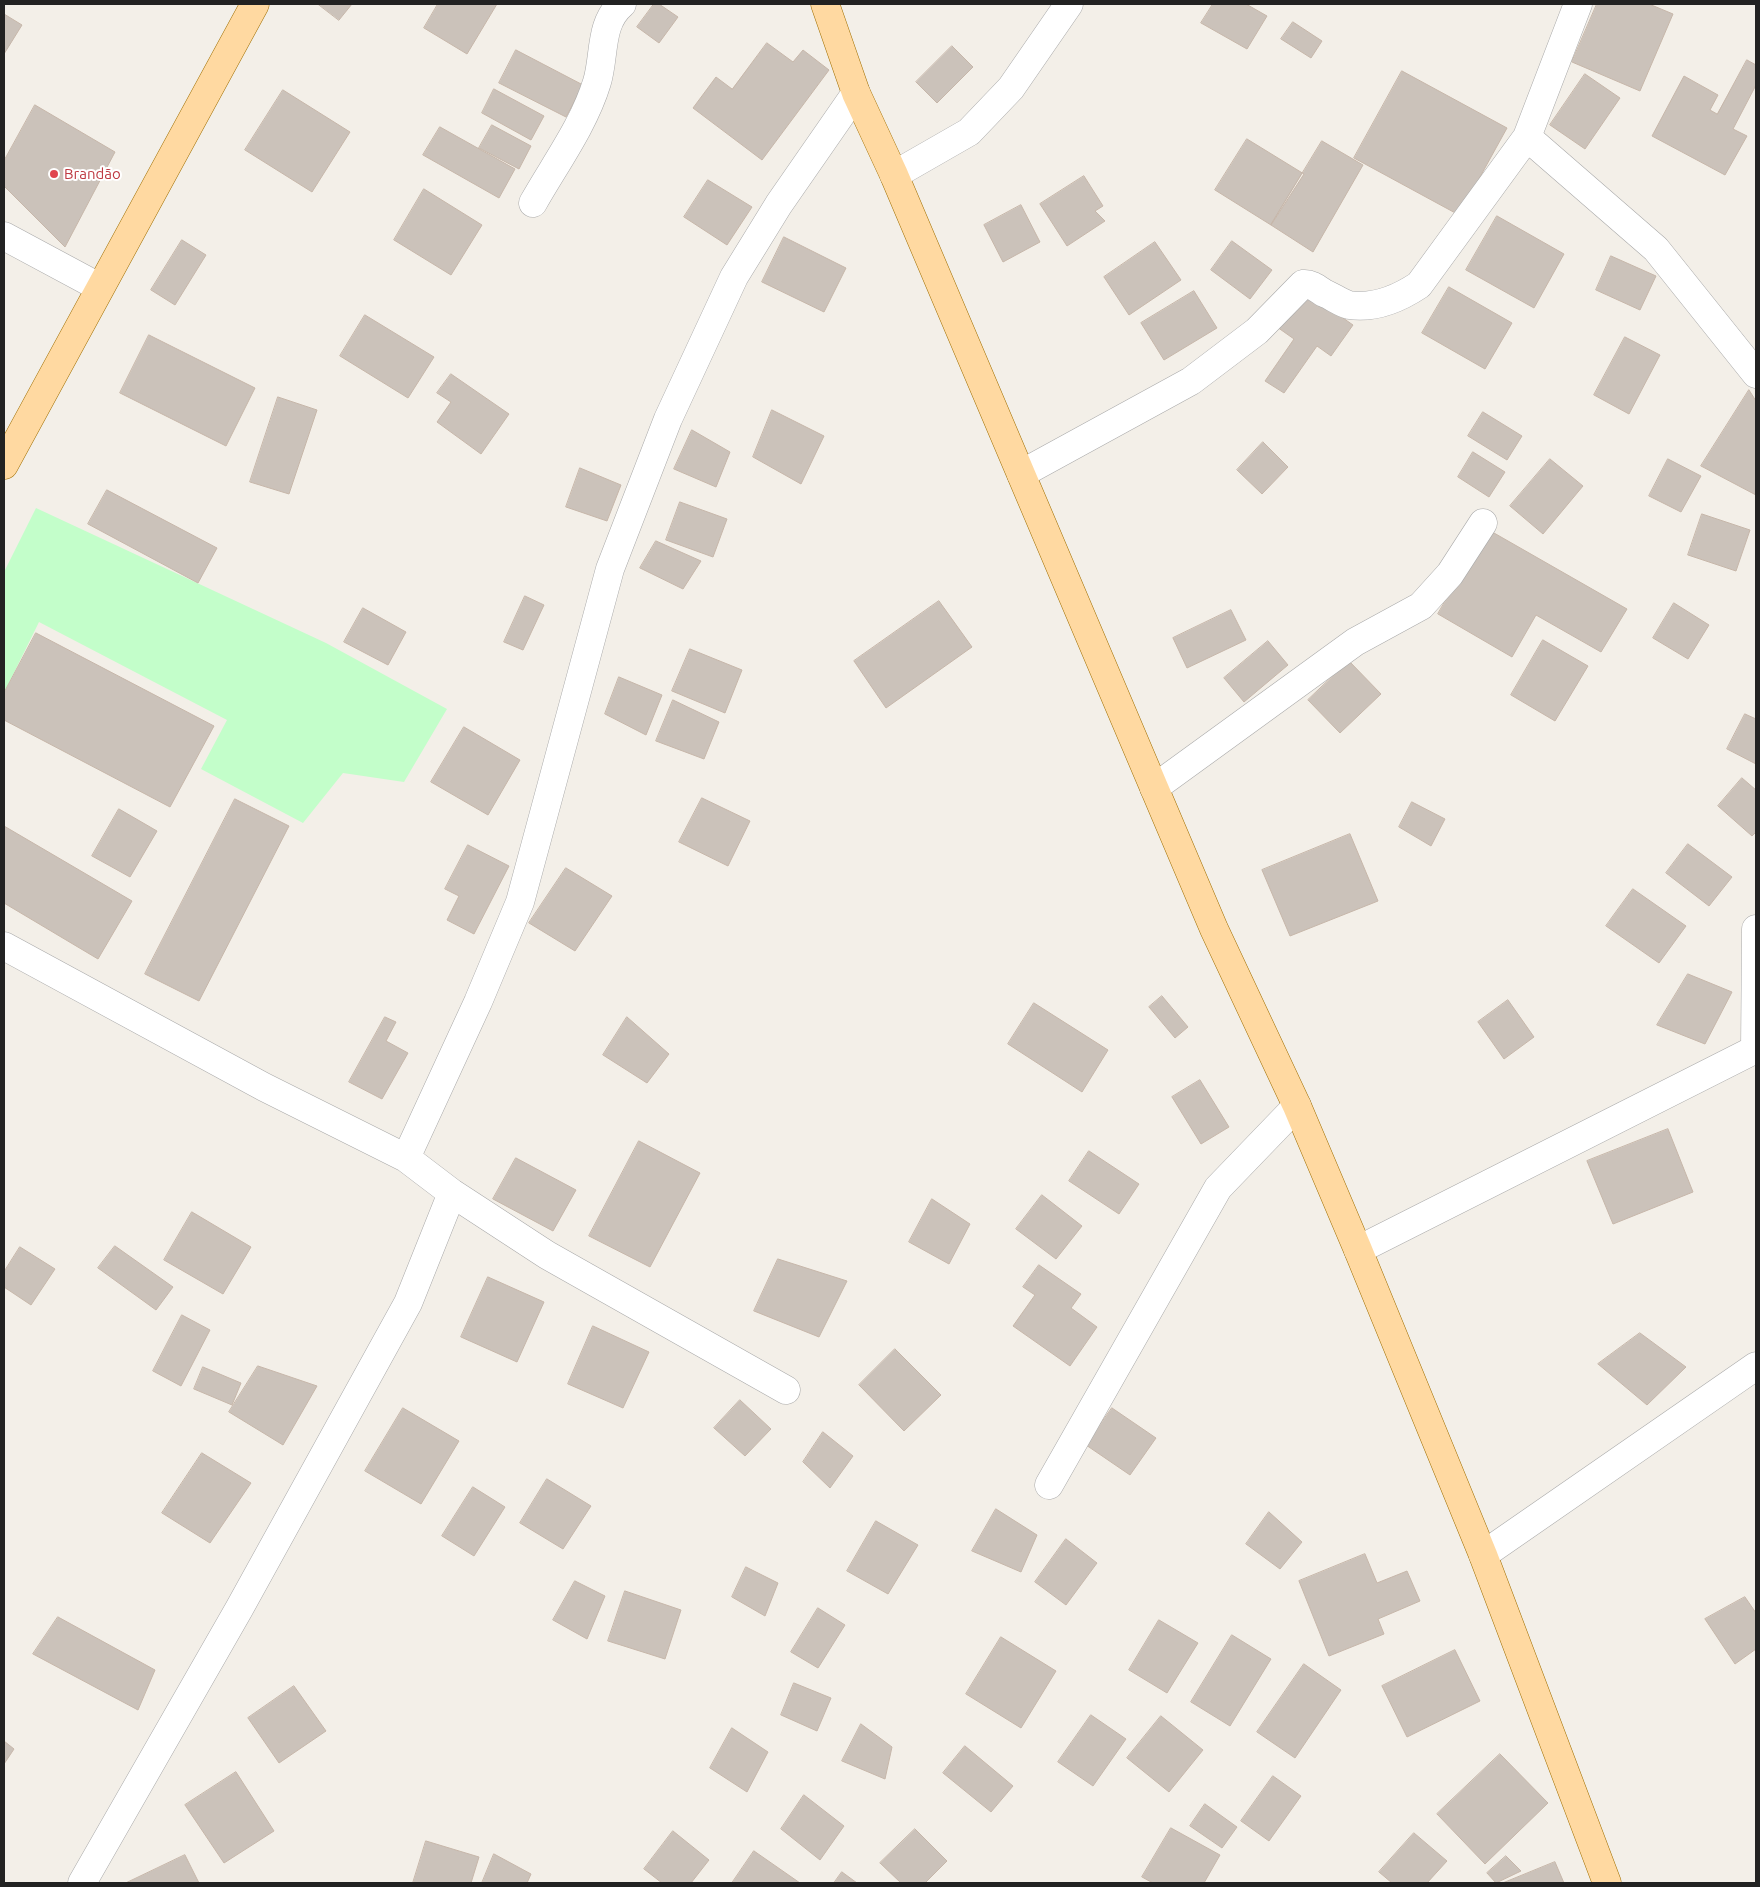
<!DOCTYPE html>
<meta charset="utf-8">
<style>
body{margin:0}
#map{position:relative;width:1760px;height:1887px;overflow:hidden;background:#f3efe8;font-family:Ubuntu,sans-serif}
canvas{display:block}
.frame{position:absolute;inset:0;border:5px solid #222;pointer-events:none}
</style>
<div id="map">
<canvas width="1760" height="1887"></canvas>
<div class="frame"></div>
</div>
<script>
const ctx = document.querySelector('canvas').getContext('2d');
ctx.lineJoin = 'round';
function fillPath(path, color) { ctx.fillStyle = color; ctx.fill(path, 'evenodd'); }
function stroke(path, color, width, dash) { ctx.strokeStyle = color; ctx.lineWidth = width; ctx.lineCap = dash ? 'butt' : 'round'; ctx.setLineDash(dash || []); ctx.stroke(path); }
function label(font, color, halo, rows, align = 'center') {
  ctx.font = font + ' Ubuntu,sans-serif'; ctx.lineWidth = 4; ctx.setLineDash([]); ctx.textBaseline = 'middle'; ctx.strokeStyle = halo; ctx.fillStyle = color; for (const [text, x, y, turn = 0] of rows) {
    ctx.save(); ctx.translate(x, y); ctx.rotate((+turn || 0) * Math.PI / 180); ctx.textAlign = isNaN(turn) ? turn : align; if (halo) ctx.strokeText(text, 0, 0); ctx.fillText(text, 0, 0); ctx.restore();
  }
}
fillPath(new Path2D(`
 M36 508 326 643 447 709 404 782 343 773 303 823 201 769 227 720 39 622 4 693V572Z`), '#c3feca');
const building = new Path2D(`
 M318 4H352L339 20Z
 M438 4H497L467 54 424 28Z
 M654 4H659L678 17 659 43 637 27Z
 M1213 4H1246L1267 16 1247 49 1201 23Z
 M1597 4H1649L1673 14 1640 91 1572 62Z
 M4 14 22 25 4 54Z
 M1293 22 1322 41 1311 58 1281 39Z
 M767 43 793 62 803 50 829 70 762 160 693 108 716 77 732 89Z
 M952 46 973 67 937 103 916 82Z
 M516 50 583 85 566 117 499 83Z
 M1747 60 1756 65V85L1733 129 1747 136 1725 175 1652 136 1684 76 1718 95 1710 110 1717 114Z
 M1402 71 1507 128 1459 215 1354 158Z
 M1585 74 1620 98 1585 149 1550 125Z
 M494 89 544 116 531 140 482 113Z
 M283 90 350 132 312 192 245 150Z
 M35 105 115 152 65 247 4 186V161Z
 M492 125 531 146 519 169 479 148Z
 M440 127 515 169 499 198 423 155Z
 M1247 139 1304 174 1271 225 1215 190Z
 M1322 141 1363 165 1313 252 1271 225Z
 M1084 176 1103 206 1095 211 1105 221 1067 246 1040 204Z
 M708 180 752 207 727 245 684 217Z
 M424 189 482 225 451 275 394 240Z
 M1021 205 1040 242 1003 262 984 225Z
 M1497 216 1564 254 1534 308 1466 270Z
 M784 237 846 268 824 312 762 282Z
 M182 240 206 255 175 305 151 290Z
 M1232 241 1272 270 1250 299 1211 270Z
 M1155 242 1181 280 1129 315 1104 277Z
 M1611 256 1656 276 1640 310 1596 290Z
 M1449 287 1512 323 1485 369 1422 333Z
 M1303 290 1353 325 1331 356 1317 346 1284 393 1265 381 1294 339 1277 327Z
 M1194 291 1217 328 1164 360 1141 323Z
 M365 315 434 357 408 398 340 356Z
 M149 335 255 388 226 446 120 393Z
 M1625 337 1660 355 1629 414 1594 395Z
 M451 374 509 414 481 454 437 422 451 402 437 393Z
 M1749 390 1756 401V495L1701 466Z
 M278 397 317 410 289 494 250 482Z
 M772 410 824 436 801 484 753 457Z
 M1483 412 1522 436 1507 460 1468 436Z
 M692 430 730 452 716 487 674 469Z
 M1263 442 1288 467 1262 494 1237 470Z
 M1473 452 1505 472 1489 497 1458 477Z
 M1550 459 1583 486 1543 534 1510 506Z
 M1668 459 1701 476 1681 512 1649 496Z
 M580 468 621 485 607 521 566 507Z
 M107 490 217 548 198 583 88 524Z
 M680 502 727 519 713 557 666 540Z
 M1702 514 1750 530 1736 571 1688 555Z
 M1487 529 1627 609 1601 652 1536 615 1512 657 1438 614Z
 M656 541 701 561 683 589 640 568Z
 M525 596 544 605 523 650 504 642Z
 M939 601 972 647 886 708 854 661Z
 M1674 603 1709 625 1688 659 1653 638Z
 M363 608 406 632 388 665 344 642Z
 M1231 610 1246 640 1187 668 1173 638Z
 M36 633 214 726 170 807 4 720V693Z
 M1543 640 1588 666 1555 721 1511 695Z
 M1268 641 1288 665 1244 702 1224 678Z
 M690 649 742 670 725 713 672 691Z
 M1349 661 1381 694 1340 733 1308 700Z
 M619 677 662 695 646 735 605 714Z
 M673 700 719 722 704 759 656 741Z
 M1745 714 1756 719V764L1727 749Z
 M464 727 520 760 488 815 431 782Z
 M1742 778 1756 790V832L1752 836 1718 806Z
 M702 798 750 821 728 866 679 842Z
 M235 799 289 826 199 1001 145 974Z
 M1412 802 1445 819 1431 846 1399 827Z
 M119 809 157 831 130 877 92 856Z
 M4 826 132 901 98 959 4 903Z
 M1350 834 1378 901 1290 936 1262 870Z
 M1688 844 1732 877 1709 906 1666 873Z
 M468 845 509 866 474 934 447 920 459 896 445 889Z
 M566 868 612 896 575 951 529 923Z
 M1633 889 1686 926 1659 963 1606 926Z
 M1688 974 1732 992 1705 1044 1657 1025Z
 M1162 996 1188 1027 1175 1038 1149 1007Z
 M1508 1000 1534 1037 1504 1059 1478 1022Z
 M1034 1003 1108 1050 1082 1092 1008 1044Z
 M385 1017 396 1022 386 1041 408 1053 382 1099 349 1082Z
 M627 1017 669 1054 647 1083 603 1055Z
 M1200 1080 1229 1127 1201 1144 1172 1097Z
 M1668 1129 1693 1192 1613 1224 1587 1161Z
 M639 1141 700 1173 650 1267 589 1236Z
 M1089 1151 1139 1184 1119 1214 1069 1181Z
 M516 1158 576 1190 553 1231 493 1199Z
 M1042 1195 1082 1226 1056 1259 1016 1229Z
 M932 1199 970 1224 949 1264 909 1242Z
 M192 1212 251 1247 223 1294 164 1260Z
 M115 1246 173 1287 156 1310 98 1268Z
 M20 1247 55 1269 31 1305 4 1287V1272Z
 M778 1259 847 1281 819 1337 754 1311Z
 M1039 1265 1081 1294 1071 1308 1097 1327 1070 1366 1013 1326 1035 1295 1023 1287Z
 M488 1277 544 1302 517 1362 461 1337Z
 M182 1315 210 1330 181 1386 153 1371Z
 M593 1326 649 1352 623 1408 568 1384Z
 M1640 1333 1686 1367 1647 1405 1598 1364Z
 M895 1349 941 1395 904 1431 859 1385Z
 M258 1366 317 1386 283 1445 229 1412Z
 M203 1367 241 1383 232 1405 194 1389Z
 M740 1400 771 1429 745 1456 714 1428Z
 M403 1408 459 1441 421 1504 365 1471Z
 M1112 1408 1156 1438 1130 1475 1086 1445Z
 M823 1432 853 1456 830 1488 803 1462Z
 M202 1453 251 1483 210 1543 162 1513Z
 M547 1479 591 1506 563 1549 520 1523Z
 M473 1487 505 1507 474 1556 442 1536Z
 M996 1509 1037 1535 1021 1572 972 1551Z
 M1269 1512 1302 1542 1280 1569 1246 1544Z
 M876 1521 918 1545 888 1594 847 1571Z
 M1066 1539 1097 1563 1066 1605 1035 1582Z
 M1365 1554 1377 1583 1407 1571 1420 1601 1378 1619 1384 1634 1329 1656 1299 1581Z
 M746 1567 778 1583 765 1616 732 1597Z
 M575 1581 605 1596 587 1639 553 1620Z
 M625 1591 681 1610 665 1659 608 1641Z
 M1745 1597 1756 1613V1649L1735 1664 1705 1619Z
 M818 1608 845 1625 818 1668 791 1652Z
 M58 1617 155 1670 138 1710 33 1654Z
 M1159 1620 1198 1643 1167 1693 1129 1670Z
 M1232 1635 1271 1659 1230 1726 1191 1702Z
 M1001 1637 1056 1671 1021 1728 966 1694Z
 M1455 1650 1480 1701 1407 1737 1382 1686Z
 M1304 1664 1341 1690 1295 1758 1257 1732Z
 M794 1683 831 1698 817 1731 781 1715Z
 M294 1686 326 1731 279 1763 248 1718Z
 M1091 1715 1126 1739 1093 1786 1058 1762Z
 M1161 1716 1203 1750 1169 1792 1127 1758Z
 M861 1724 892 1747 885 1779 842 1761Z
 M732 1728 768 1752 747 1792 710 1768Z
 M4 1741 14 1749 4 1764Z
 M965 1746 1013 1786 991 1812 943 1773Z
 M1500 1754 1548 1803 1485 1864 1437 1814Z
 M236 1772 274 1831 224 1863 185 1805Z
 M1273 1776 1301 1796 1269 1841 1241 1821Z
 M804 1795 844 1826 820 1860 781 1829Z
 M1205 1804 1237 1827 1222 1848 1190 1826Z
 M1171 1828 1220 1855 1204 1883H1153L1142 1877Z
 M915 1829 947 1861 925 1883H901L880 1863Z
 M673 1831 709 1860 691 1883H662L644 1869Z
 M1414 1833 1447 1861 1427 1883H1392L1379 1872Z
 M426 1841 479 1857 471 1883H413Z
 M754 1851 800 1883H732Z
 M494 1854 531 1874 527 1883H482Z
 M185 1855 199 1883H126Z
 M1506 1856 1521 1871 1496 1883 1487 1873Z
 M1555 1862 1564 1883H1503Z
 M842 1872 857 1883H834Z`);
fillPath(building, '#cbc2ba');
stroke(building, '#c6b6a9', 1);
const street = new Path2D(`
 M1527 137 1656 249 1756 374
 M894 175 969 132 1011 88 1069 4
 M533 203C555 164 584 125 597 82 605 56 599 23 622 4
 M4 236 99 287
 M1021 474 1191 381 1257 331 1303 284C1311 283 1318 289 1324 293 1332 296 1341 303 1349 305 1375 309 1398 299 1419 285L1527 137 1578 4
 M1154 788 1355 642 1421 606 1450 574 1483 523
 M4 946 264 1087 406 1158 452 1193 547 1255 786 1390
 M1755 1050 1756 929
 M406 1158 478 1002 520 902 610 569 668 419 734 277 779 204 856 93
 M1358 1250 1756 1049
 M1049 1485 1218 1188 1297 1106
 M1483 1555 1756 1366
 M82 1883 239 1609 408 1303 452 1193`);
const primary = new Path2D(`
 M825 4 856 93 894 175 1214 929 1297 1106 1358 1250 1483 1555 1607 1883
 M4 465 255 4`);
stroke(street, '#a9a9a9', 29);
stroke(primary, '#a06f00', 29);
stroke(street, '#fff', 28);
stroke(primary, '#ffd9a1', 28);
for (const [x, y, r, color] of [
 [54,174,5,"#e0444e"]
]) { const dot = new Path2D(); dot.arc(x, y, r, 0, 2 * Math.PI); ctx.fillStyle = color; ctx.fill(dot); stroke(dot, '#fff', 2); }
label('15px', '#be3a42', '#fff', [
 ["Brandão",64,174]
], 'left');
</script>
